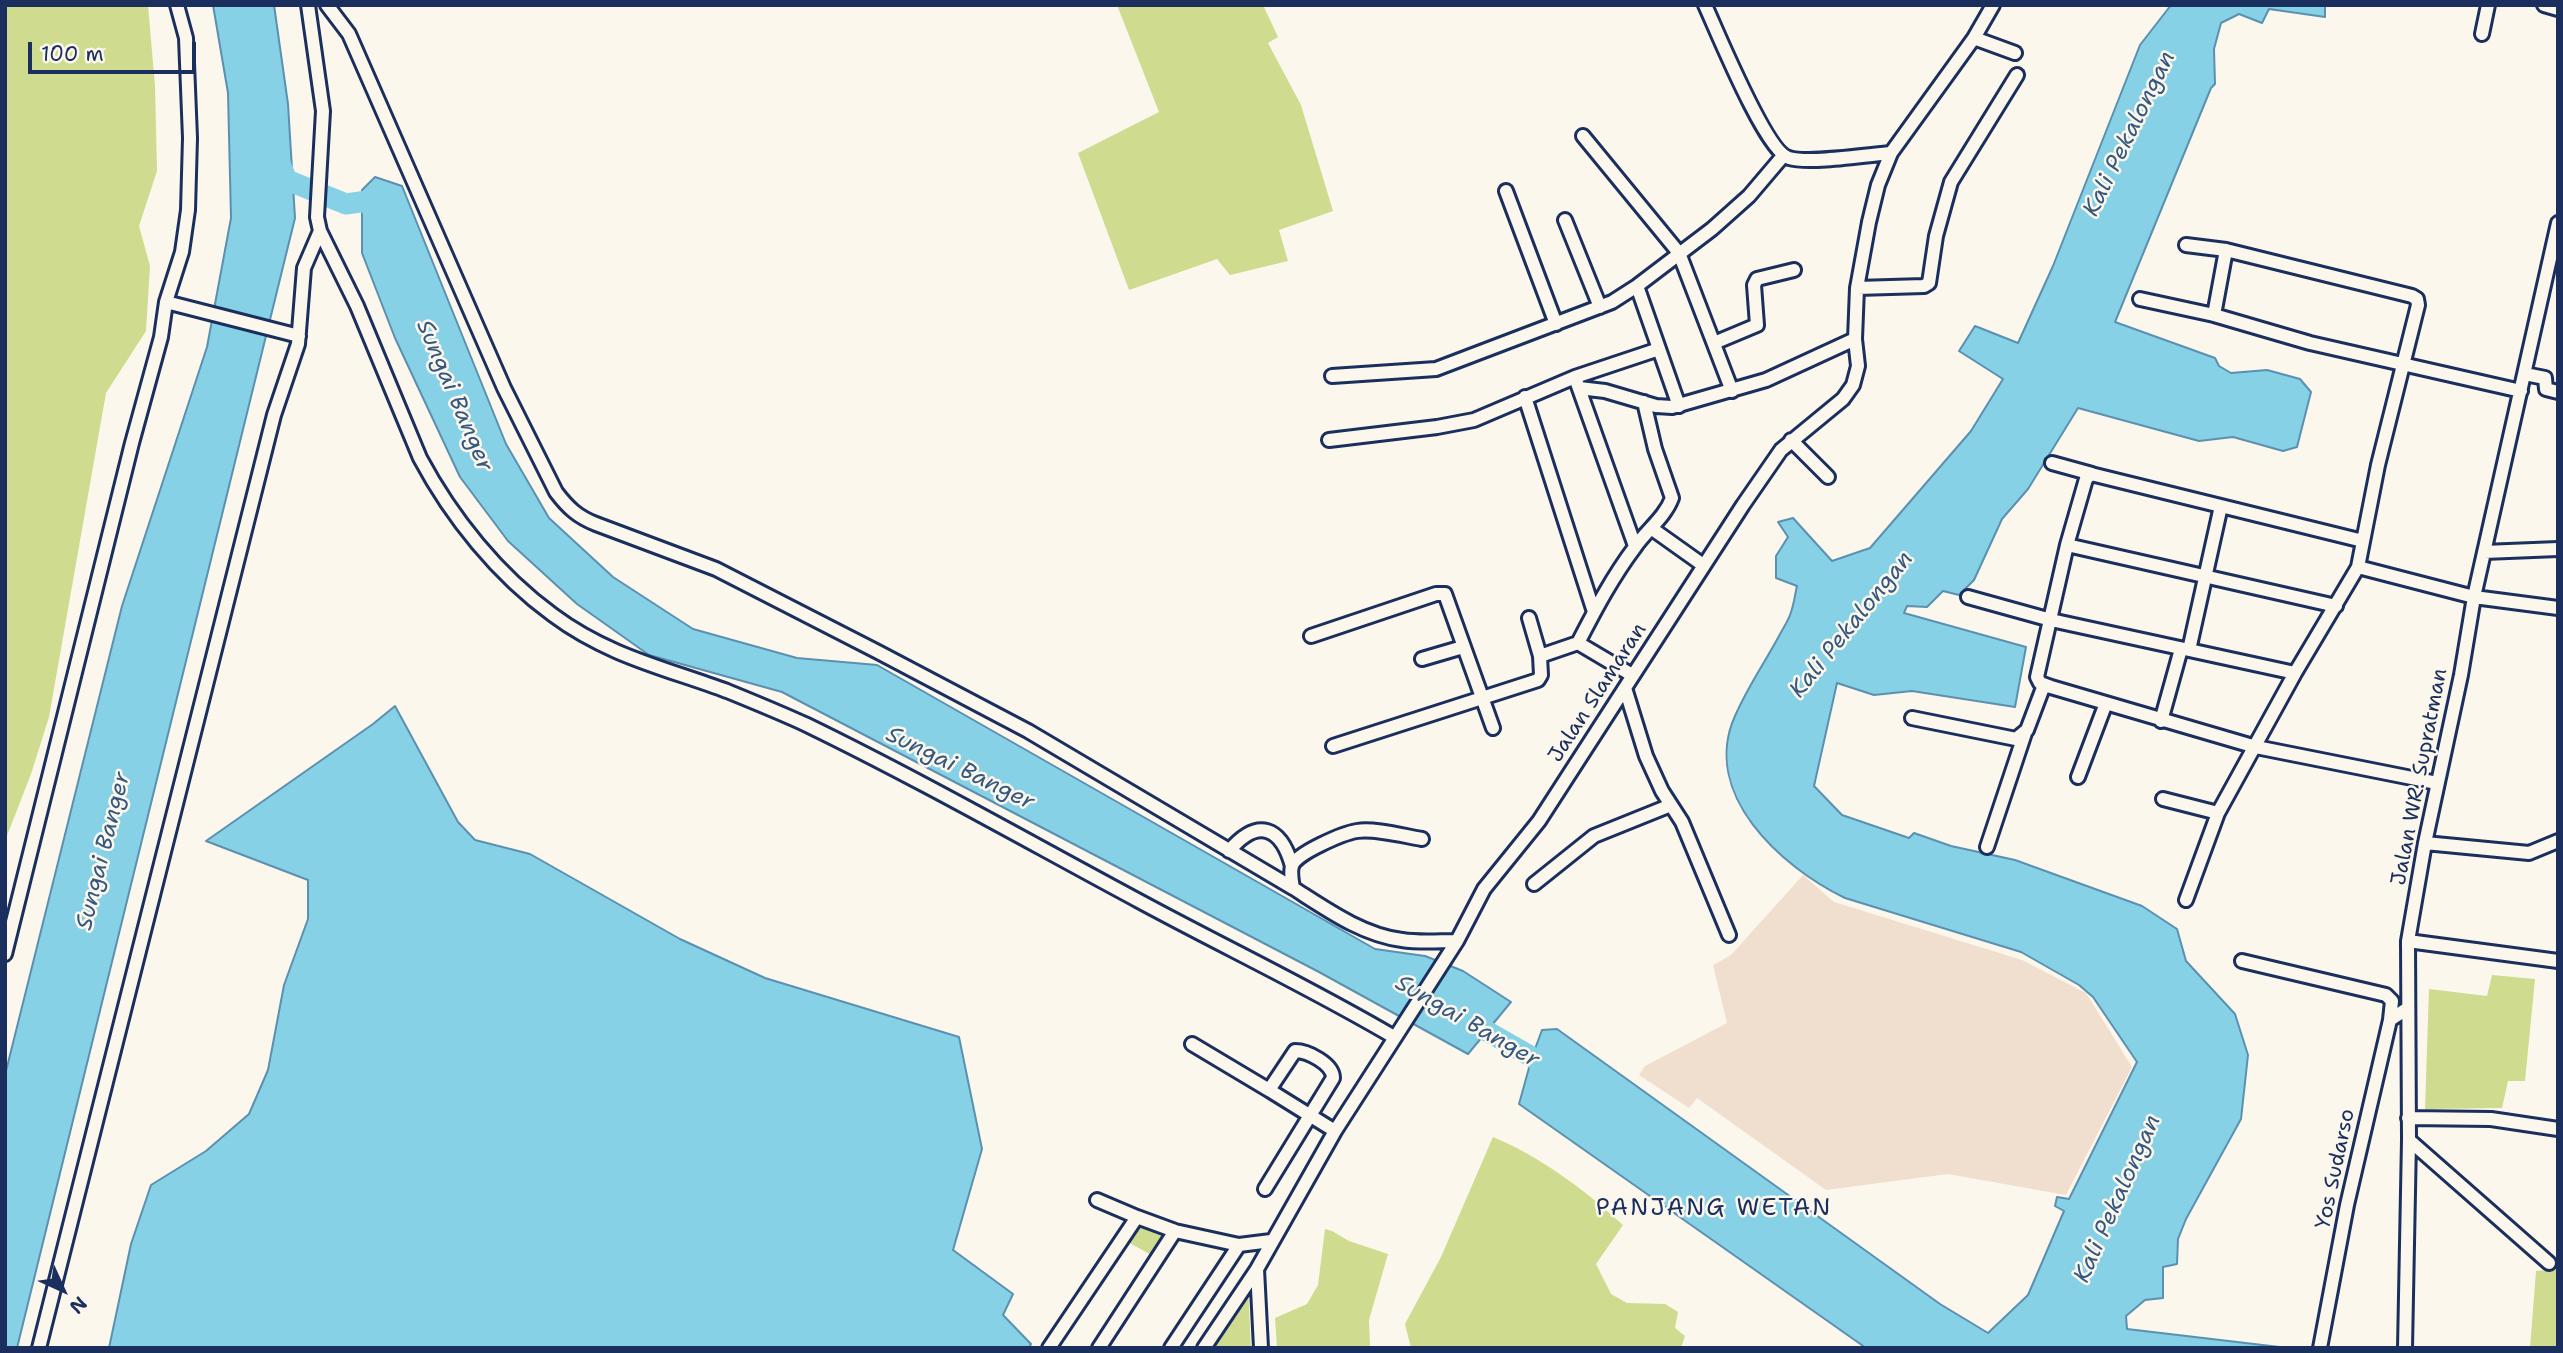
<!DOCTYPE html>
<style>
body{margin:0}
#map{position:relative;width:2563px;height:1353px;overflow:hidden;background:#fbf7ec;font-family:"Shantell Sans",sans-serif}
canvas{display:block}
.frame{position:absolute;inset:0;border:7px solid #1b2f5e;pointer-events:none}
.north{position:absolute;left:28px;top:1255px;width:70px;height:70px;-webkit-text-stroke:5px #fbf7ec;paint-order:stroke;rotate:135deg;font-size:19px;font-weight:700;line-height:28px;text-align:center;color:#1b2f5e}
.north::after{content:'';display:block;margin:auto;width:24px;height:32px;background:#1b2f5e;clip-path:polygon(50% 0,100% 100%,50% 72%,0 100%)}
.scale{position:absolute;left:28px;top:42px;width:168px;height:32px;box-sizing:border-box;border:4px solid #1b2f5e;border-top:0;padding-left:9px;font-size:21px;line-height:24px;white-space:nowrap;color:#1b2f5e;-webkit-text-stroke:5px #fbf7ec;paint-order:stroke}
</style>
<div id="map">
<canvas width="2563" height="1353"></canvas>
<div class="frame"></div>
<div class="north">N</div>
<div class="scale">100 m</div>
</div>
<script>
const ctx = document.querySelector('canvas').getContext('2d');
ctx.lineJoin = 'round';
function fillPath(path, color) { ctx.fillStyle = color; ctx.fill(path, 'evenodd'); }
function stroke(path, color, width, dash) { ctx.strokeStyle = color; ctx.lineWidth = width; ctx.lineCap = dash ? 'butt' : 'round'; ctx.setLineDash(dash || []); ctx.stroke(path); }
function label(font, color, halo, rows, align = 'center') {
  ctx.font = font + ' "Shantell Sans",sans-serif'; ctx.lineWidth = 5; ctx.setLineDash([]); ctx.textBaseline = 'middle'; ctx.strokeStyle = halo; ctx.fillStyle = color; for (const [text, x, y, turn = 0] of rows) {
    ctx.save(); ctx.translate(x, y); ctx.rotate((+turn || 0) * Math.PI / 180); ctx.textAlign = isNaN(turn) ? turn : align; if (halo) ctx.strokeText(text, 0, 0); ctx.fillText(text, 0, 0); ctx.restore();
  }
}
fillPath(new Path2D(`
 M1803 875 1834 902 2022 960 2086 993 2132 1067 2066 1195 1948 1174 1826 1190 1697 1098 1689 1108 1639 1075 1645 1066 1727 1023 1713 965 1731 955Z`), '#f0dfce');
fillPath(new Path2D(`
 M5 5H148L155 86 157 171 139 226 150 266 146 331 106 393 49 717 31 774 5 841Z
 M1117 5H1263L1278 37 1268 43 1301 105 1333 211 1279 230 1288 261 1230 275 1217 259 1129 290 1078 153 1159 112Z
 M2492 975 2535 979 2525 1081H2508L2502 1108 2425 1109 2429 989 2487 996Z
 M1493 1137C1541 1157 1585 1190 1623 1225L1596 1264 1611 1294 1627 1303 1665 1304 1678 1312 1675 1328 1685 1336 1681 1348H1411L1405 1324 1441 1257Z
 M1147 1223 1171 1233 1155 1257 1124 1240 1133 1226Z
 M1325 1229 1332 1231 1349 1241 1388 1254 1369 1320 1370 1348H1277L1275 1318 1307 1304 1318 1285Z
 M2558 1269V1348H2530L2536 1271Z
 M1248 1288 1251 1348H1209Z`), '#cfdb8f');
const water = new Path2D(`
 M213 5H274L288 104 295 218 17 1348H5V1075L122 606 207 347 231 218 228 93Z
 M2171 5H2325V17L2269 9 2262 23 2239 14 2221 23 2214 49 2215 84 2211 88 2115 322 2215 358 2219 366 2231 373 2267 370 2300 379 2311 392 2297 447 2283 451 2233 437 2199 441 2078 408 2028 489 2002 519 1974 580 1959 595 1943 591 1927 607 1907 606 1904 613 2026 647 2015 707 1912 691 1874 695 1837 683 1814 786 1842 815 1909 838 1914 833 1951 846 2015 860 2142 906 2177 929 2186 961 2235 1014 2248 1055 2241 1119 2186 1219 2178 1239 2177 1264 2163 1267V1298L2145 1300 2126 1316 2127 1329 2288 1348H1866L1519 1104 1532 1057 1542 1030 1557 1029 1940 1304 1988 1333 2028 1295 2064 1211 2055 1206 2057 1197 2069 1199 2137 1062 2093 997 2079 985 2021 952 1845 898C1781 867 1700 794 1735 716 1747 688 1765 662 1779 636 1783 628 1789 620 1791 612 1794 604 1795 594 1797 586L1776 578V556L1788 537 1778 522 1793 518 1832 561 1870 548 1971 431 2003 379 1959 351 1975 326 2018 343 2053 266 2140 45Z
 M375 177 402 186 506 444 549 518 613 577 693 629 797 658 877 665 1375 949 1425 956 1463 971 1511 1002 1468 1054 1319 972 782 692 649 655 577 604 508 541 460 477 395 338 362 253V190Z
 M395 706 458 822 475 840 530 854 680 939 765 978 959 1037 982 1149 953 1250 1013 1294 1003 1315 1031 1344 1029 1348H109L131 1244 151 1185 206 1151 249 1114 268 1070 284 985 308 919V880L206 841 373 724Z`);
fillPath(water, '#86d1e6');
stroke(water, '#5b90b0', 2);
stroke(new Path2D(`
 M279 161 287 180 346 204 367 201 380 221
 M1462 1017 1532 1057 1554 1073`), '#86d1e6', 21);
const minor = new Path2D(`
 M308 5 323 111 317 217 320 231 357 306 420 458C452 518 498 575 553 615 608 656 665 668 727 691 754 702 781 713 807 725 920 780 1029 842 1139 901 1224 947 1311 988 1394 1037
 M327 5 349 34 504 388 556 492C568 508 578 517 596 524L716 569 878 652 1028 731 1293 888
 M1705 5C1717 31 1766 152 1789 158 1809 164 1868 155 1891 153
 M2544 5 2558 9
 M2482 34 2488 5
 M1974 38 2015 53
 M1583 136 1679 253 1732 391
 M1506 191 1556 324
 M1565 220 1600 307
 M1637 286 1679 406
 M1857 288 1924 286 1929 283 1936 236 1951 182 2017 75
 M2140 299 2214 315 2310 343 2521 391
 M166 302 182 252 188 210 190 138 186 38 177 5
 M2214 315 2226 250
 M1714 343 1757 325 1754 285 1757 279 1794 270
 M2525 374 2545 378 2546 389 2558 392
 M1332 376 1436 369 1612 302 1637 286 1712 229 1749 196 1783 156
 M1577 383 1635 546
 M1579 388 1605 391 1656 406 1672 407 1766 380 1855 339
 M1525 397 1594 612
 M1329 440 1437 427 1474 420 1575 377 1659 349
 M1791 440 1828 477
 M2052 463 2092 474
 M1651 528 1703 565
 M2363 541 2091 474 2086 479 2067 545 2037 677 2040 683 2051 687 2256 747 2437 783
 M2067 545 2336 606
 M2484 552 2558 549
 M2358 567 2474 597 2558 608
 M1968 597 2051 620 2295 673
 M1529 618 1540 656
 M1311 636 1436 594H1445L1493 728
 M2189 650 2221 506
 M1422 659 1463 647
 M1632 675 1578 643C1595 610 1613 576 1635 547 1647 530 1665 517 1672 498L1655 449 1644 402
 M1625 688 1646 756 1662 791 1682 822 1729 935
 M1912 718 2016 739 2027 730 2044 685
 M2161 721 2181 649
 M1333 746 1538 680 1541 675 1540 656 1578 643
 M2078 777 2106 703
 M2163 799 2218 813
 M1422 839C1404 836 1374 828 1357 831 1344 833 1296 853 1292 866 1290 873 1292 882 1293 888 1326 909 1362 935 1402 940 1420 943 1439 941 1457 941
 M2425 843 2529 853 2558 841
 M1987 847 2025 733
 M1229 851C1258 817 1281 827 1292 866
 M1534 884 1594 836 1671 805
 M2186 900 2218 813 2295 673 2358 567 2378 465 2418 305 2417 299 2412 296 2226 250 2186 245
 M2408 941 2558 961
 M5 954 132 443 161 337 166 302 299 336
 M2242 961 2386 995 2392 1001 2390 1020
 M1192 1044 1269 1090
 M2408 1118 2491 1119 2558 1129
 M2409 1140 2549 1263
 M1265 1189 1333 1078C1333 1064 1308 1051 1295 1051L1269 1090 1335 1131
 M1097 1200 1137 1217
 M1257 1269 1261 1348
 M39 1348 274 415 298 344 304 268 320 231
 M1049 1348 1137 1217 1175 1231 1239 1245
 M1099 1348 1175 1231
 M1171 1348 1239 1245 1271 1241
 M1204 1348 1257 1269 1335 1131 1457 941 1484 889 1539 821 1743 505 1781 450 1843 399 1853 385 1858 366 1855 339 1857 288 1869 222 1878 185 1891 153 1974 38 1993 5
 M2320 1348 2347 1205 2390 1020 2408 1008
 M2405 1348 2409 1140 2408 941 2425 843 2461 675 2474 597 2558 223`);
stroke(minor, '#1b2f5e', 18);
stroke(minor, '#fbf7ec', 12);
label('21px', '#1b2f5e', '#fbf7ec', [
 ["Jalan Slamaran",1598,693,-57],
 ["Jalan WR. Supratman",2420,777,-79],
 ["Yos Sudarso",2336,1169,-78]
]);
label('italic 23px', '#365880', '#fbf7ec', [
 ["Kali Pekalongan",2130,134,-64],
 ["Sungai Banger",454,396,67],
 ["Kali Pekalongan",1852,625,-51],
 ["Sungai Banger",960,769,26],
 ["Sungai Banger",104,851,-76],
 ["Sungai Banger",1467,1022,30],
 ["Kali Pekalongan",2118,1199,-66]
]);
ctx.letterSpacing = '2px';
label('24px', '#1b2f5e', '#fbf7ec', [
 ["PANJANG WETAN",1714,1209]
]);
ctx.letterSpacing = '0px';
</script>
